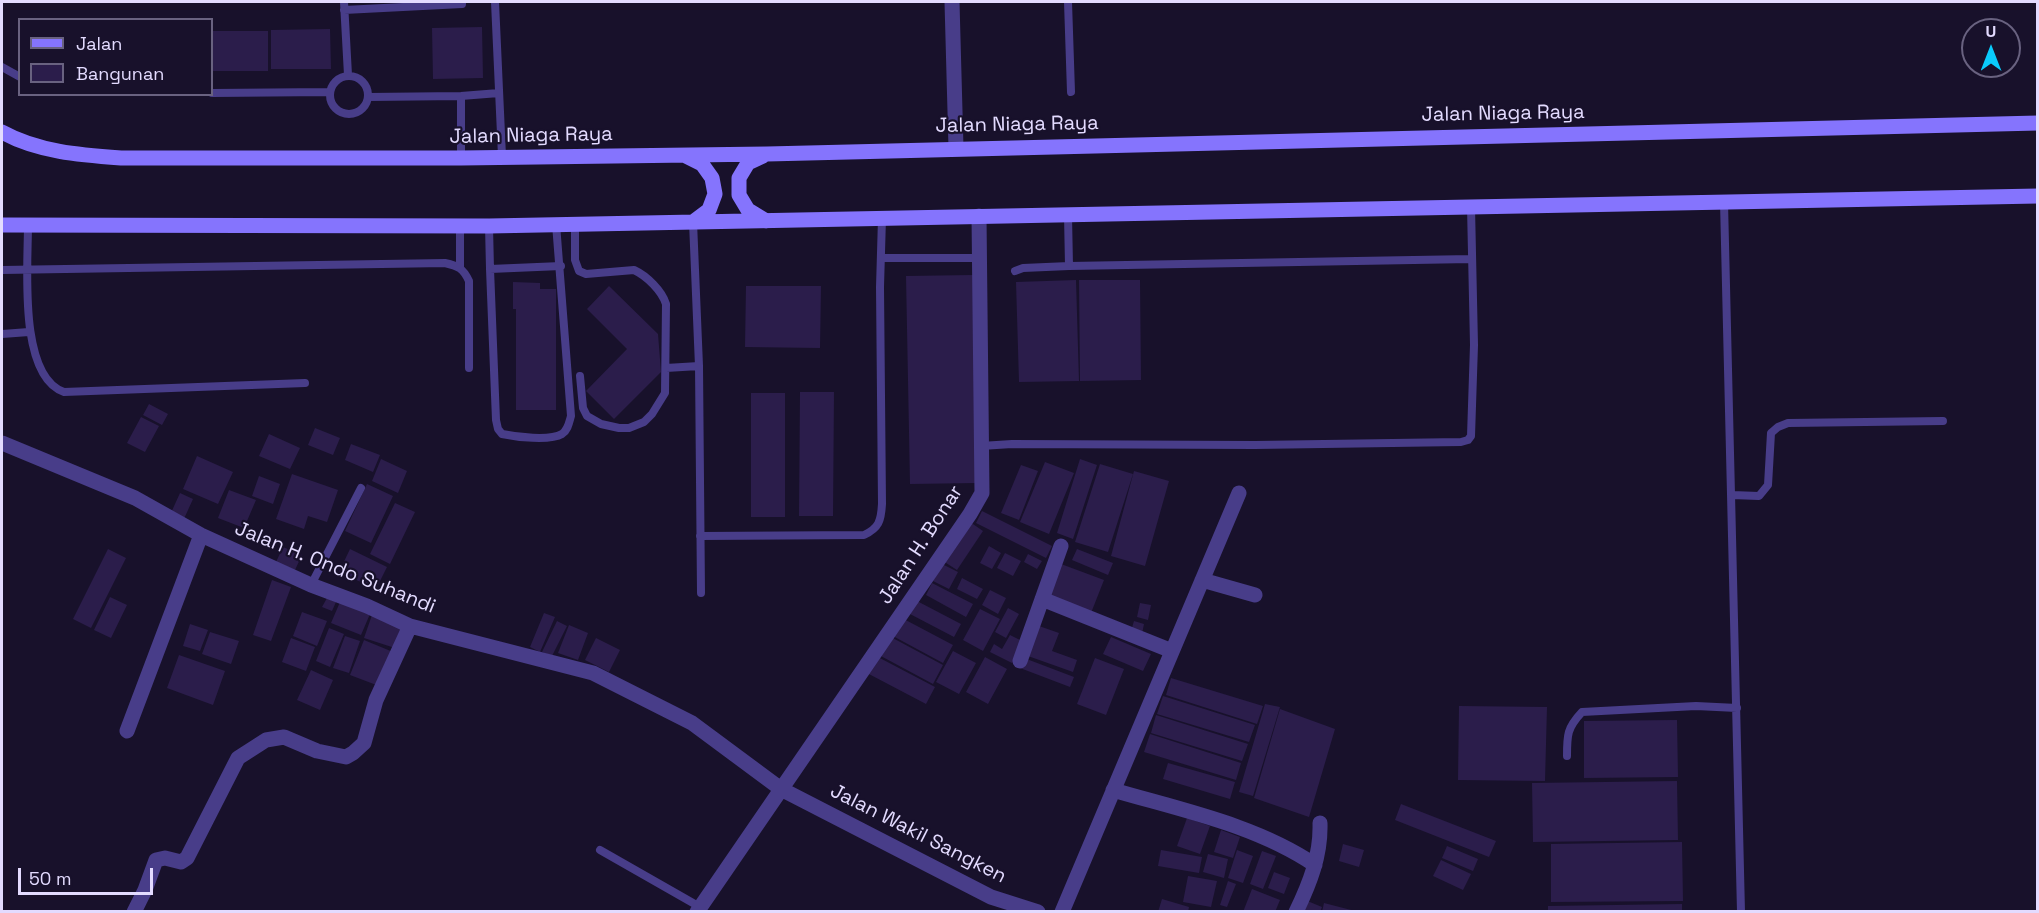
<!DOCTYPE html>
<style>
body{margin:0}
#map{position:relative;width:2039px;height:913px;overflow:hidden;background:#18112b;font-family:"Space Grotesk",sans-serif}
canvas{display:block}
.frame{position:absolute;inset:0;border:3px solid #e3dbff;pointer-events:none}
.legend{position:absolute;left:18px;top:18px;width:195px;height:78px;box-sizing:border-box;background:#18112b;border:2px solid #696280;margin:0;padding:8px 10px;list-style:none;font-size:18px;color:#e3dbff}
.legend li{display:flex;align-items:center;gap:12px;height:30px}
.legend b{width:30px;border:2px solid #696280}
.north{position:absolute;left:1961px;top:18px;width:60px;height:60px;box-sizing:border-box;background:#18112b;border:2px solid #696280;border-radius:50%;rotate:0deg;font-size:16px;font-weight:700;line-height:24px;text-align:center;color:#e3dbff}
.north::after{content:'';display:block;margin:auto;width:21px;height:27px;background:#0acbfc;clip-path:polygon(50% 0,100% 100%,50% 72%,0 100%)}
.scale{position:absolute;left:18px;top:868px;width:135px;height:27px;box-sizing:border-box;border:3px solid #e3dbff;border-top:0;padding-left:8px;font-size:18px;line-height:21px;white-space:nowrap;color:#e3dbff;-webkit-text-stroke:4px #18112b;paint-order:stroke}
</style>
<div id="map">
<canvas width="2039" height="913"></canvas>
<div class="frame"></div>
<ul class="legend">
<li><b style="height:8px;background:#8574fd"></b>Jalan</li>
<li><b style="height:16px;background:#2b1d4b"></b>Bangunan</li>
</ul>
<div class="north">U</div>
<div class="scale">50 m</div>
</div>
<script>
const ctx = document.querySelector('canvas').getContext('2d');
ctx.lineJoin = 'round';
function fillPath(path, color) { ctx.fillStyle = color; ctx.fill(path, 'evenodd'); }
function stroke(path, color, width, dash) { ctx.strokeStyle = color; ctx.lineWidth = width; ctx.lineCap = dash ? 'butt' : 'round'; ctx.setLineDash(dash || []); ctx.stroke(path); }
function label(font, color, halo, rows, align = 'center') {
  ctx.font = font + ' "Space Grotesk",sans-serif'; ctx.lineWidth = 4.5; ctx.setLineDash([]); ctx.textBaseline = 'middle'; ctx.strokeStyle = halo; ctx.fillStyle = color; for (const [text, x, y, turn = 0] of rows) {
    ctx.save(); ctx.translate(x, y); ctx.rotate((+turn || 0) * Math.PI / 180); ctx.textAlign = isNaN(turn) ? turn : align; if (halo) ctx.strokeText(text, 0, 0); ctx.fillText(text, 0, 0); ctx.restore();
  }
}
fillPath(new Path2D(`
 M482 27 483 78 433 79 432 28Z
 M330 29 331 69H271V30Z
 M212 31H268V71H212Z
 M973 275 977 483 910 484 906 276Z
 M1076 280 1079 381 1019 382 1016 282Z
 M1079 280H1140L1141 380 1080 381Z
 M513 282 540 283V289H556V410H516V309H513Z
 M609 286 658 334 661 372 614 419 586 391 627 349 587 309Z
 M746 286H821L820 348 745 347Z
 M800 392H834L833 516H799Z
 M751 393H785V517H751Z
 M149 404 168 414 162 425 143 415Z
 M141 417 159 426 145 452 127 443Z
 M315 428 340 438 333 455 308 445Z
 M269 434 300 448 290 469 259 456Z
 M351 444 380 455 373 472 345 460Z
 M197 456 233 472 218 504 183 489Z
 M381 459 407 471 398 493 372 481Z
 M1080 459 1097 465 1073 539 1057 533Z
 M1045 462 1074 473 1049 534 1020 522Z
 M1100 464 1133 474 1108 552 1075 542Z
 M1021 465 1038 471 1019 520 1001 513Z
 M1134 471 1169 481 1145 566 1111 556Z
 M292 474 338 490 327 522 308 516 304 529 276 519Z
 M259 476 280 484 273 504 252 496Z
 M367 484 393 496 371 543 345 531Z
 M229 490 256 500 244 528 218 518Z
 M180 493 193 499 183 521 170 515Z
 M395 503 415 512 390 564 370 554Z
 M982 511 1052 546 1046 558 976 523Z
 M970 522 983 531 957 570 943 561Z
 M989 546 1001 553 992 569 980 563Z
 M283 547 302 555 295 570 276 562Z
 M108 549 126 558 91 628 73 619Z
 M350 549 387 567 376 589 339 572Z
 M1077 549 1113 563 1108 575 1072 560Z
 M1005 553 1021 561 1013 576 997 568Z
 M1028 554 1042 561 1037 569 1024 562Z
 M942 564 958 572 949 589 933 581Z
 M1061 564 1104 580 1091 613 1049 597Z
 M962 578 983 589 977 599 957 589Z
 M272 580 291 587 271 641 253 635Z
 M932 583 973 604 966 617 926 595Z
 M990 590 1006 598 998 614 982 605Z
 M110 597 127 605 111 638 94 630Z
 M327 598 336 602 332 611 322 607Z
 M917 601 961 624 954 637 910 614Z
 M340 602 370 614 361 635 331 623Z
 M1140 603 1151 605 1148 620 1137 617Z
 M1008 608 1019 614 1006 638 995 632Z
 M980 609 1000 619 983 651 963 640Z
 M302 612 327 621 317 646 293 636Z
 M544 613 555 617 540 652 530 647Z
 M372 615 406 626 398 649 364 638Z
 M900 617 953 645 943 663 891 635Z
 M557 621 567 626 552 656 542 652Z
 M1134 621 1144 624 1142 634 1131 631Z
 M190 624 208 630 200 651 183 646Z
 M569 625 588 633 578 660 558 653Z
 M1039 626 1059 633 1052 651 1077 660 1073 672 1028 656Z
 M329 628 344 634 330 667 316 661Z
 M210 632 239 641 231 664 202 654Z
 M1010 635 1024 642 1012 663 990 652 994 644 1002 649Z
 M345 636 360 641 349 673 333 668Z
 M889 636 943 665 933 684 879 655Z
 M1111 637 1151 654 1143 671 1103 654Z
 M291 638 315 647 306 671 282 662Z
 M596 638 620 650 609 672 585 660Z
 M364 640 393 652 379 686 350 675Z
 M953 651 976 663 959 694 936 682Z
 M179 655 225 671 213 705 167 688Z
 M876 656 935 687 926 704 867 673Z
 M985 657 1007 669 988 704 966 692Z
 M1024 658 1074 677 1070 687 1020 668Z
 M1095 658 1124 669 1106 715 1077 704Z
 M311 670 333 680 320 710 297 700Z
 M1171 678 1263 706 1257 724 1166 695Z
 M1163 696 1255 725 1249 742 1157 714Z
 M1265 704 1280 707 1253 796 1239 792Z
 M1459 706 1547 707 1545 781 1458 780Z
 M1280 709 1335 729 1309 817 1254 798Z
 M1156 715 1248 744 1242 761 1151 733Z
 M1677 720 1678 777 1584 778V721Z
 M1150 734 1241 763 1236 780 1144 752Z
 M1168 763 1235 782 1230 799 1163 779Z
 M1677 781 1678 840 1533 842 1532 783Z
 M1401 804 1496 841 1489 857 1395 820Z
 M1187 818 1210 826 1200 854 1177 846Z
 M1221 830 1240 837 1233 858 1214 852Z
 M1682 842 1683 901 1551 902V844Z
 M1343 844 1364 850 1359 867 1339 861Z
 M1447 846 1478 859 1473 871 1442 858Z
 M1161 850 1202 857 1199 873 1158 866Z
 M1237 850 1253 856 1243 883 1228 878Z
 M1262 851 1276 856 1263 889 1250 884Z
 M1208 854 1228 859 1224 878 1203 872Z
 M1441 860 1471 874 1463 890 1433 876Z
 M1274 872 1290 878 1284 894 1268 888Z
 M1188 876 1217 881 1211 907 1183 902Z
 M1228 881 1236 884 1227 907 1220 905Z
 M1252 889 1280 900 1275 912H1243Z
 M1162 899 1189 907 1188 912H1158Z
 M1305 900 1322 907 1320 912H1301Z
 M1324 903 1355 911V912H1322Z
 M1682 904V912H1548V906Z`), '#2b1d4b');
stroke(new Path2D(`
 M344 2 348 75
 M495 2 502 156
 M1068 2 1071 92
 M344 10 462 4V2
 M2 67 20 77
 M330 95a19 19 0 1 1 38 0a19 19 0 1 1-38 0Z
 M212 93 329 92
 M461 96V158
 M368 97 461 96 499 93
 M1724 202 1741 912
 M1068 215 1069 266
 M693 222 699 366 701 593
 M556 224 571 416C569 423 568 430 562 434 550 441 516 437 502 434L498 429 496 420 490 269 561 266
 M575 224V260L579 271 586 274 634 270C647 276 662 291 666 304L665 393 652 414 644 422 629 428H619L601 424 587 416 583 408 580 376
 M28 225C28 265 18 376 64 392L305 383
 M489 226 490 269
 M881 258H979
 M460 267V226
 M2 270 445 263C458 266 463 268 469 281V368
 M1015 271 1023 268 1069 266 1471 259
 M2 334 29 332
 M666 368 699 366
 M981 446 1012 444 1255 445 1461 442 1468 440 1471 436 1474 345 1471 207
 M1732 495 1759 496 1768 485 1771 433 1778 427 1788 423 1943 421
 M700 536 864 535C879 528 881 521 882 504L880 287 882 218
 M311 585 361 488
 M1567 756C1567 735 1567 728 1582 712L1696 706 1737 708
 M600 850 700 907`), '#483d89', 8);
stroke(new Path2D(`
 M952 2 956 148
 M2 443 135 498 201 535 311 585 367 606 410 626 593 673 692 723 781 789 991 897 1038 912
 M1202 580 1255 595
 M1042 599 1172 651
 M1020 661 1061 546
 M127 731 201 535
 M1113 790C1181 810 1256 825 1315 865
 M134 912 145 890 156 860 165 858 181 862 187 858 238 758 266 740 284 737 317 751 346 757 353 753 364 743 376 700 410 626
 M697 912 970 514 982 493 979 216
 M1062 912 1239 493
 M1296 912C1310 883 1321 855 1320 823`), '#483d89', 15);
stroke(new Path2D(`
 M2 132C38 152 81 155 122 158H461L767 154 2038 123
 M686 156 702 164 712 178 715 194 709 210 693 222
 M763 156 748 163 739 178V195L748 210 766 221
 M2 225 489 226 2038 196`), '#8574fd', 15);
label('20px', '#e3dbff', '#18112b', [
 ["Jalan Niaga Raya",1503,114,-1],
 ["Jalan Niaga Raya",1017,125,-1],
 ["Jalan Niaga Raya",531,136,-1],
 ["Jalan H. Bonar",921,545,-57],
 ["Jalan H. Ondo Suhandi",335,568,22],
 ["Jalan Wakil Sangken",918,834,27]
]);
</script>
